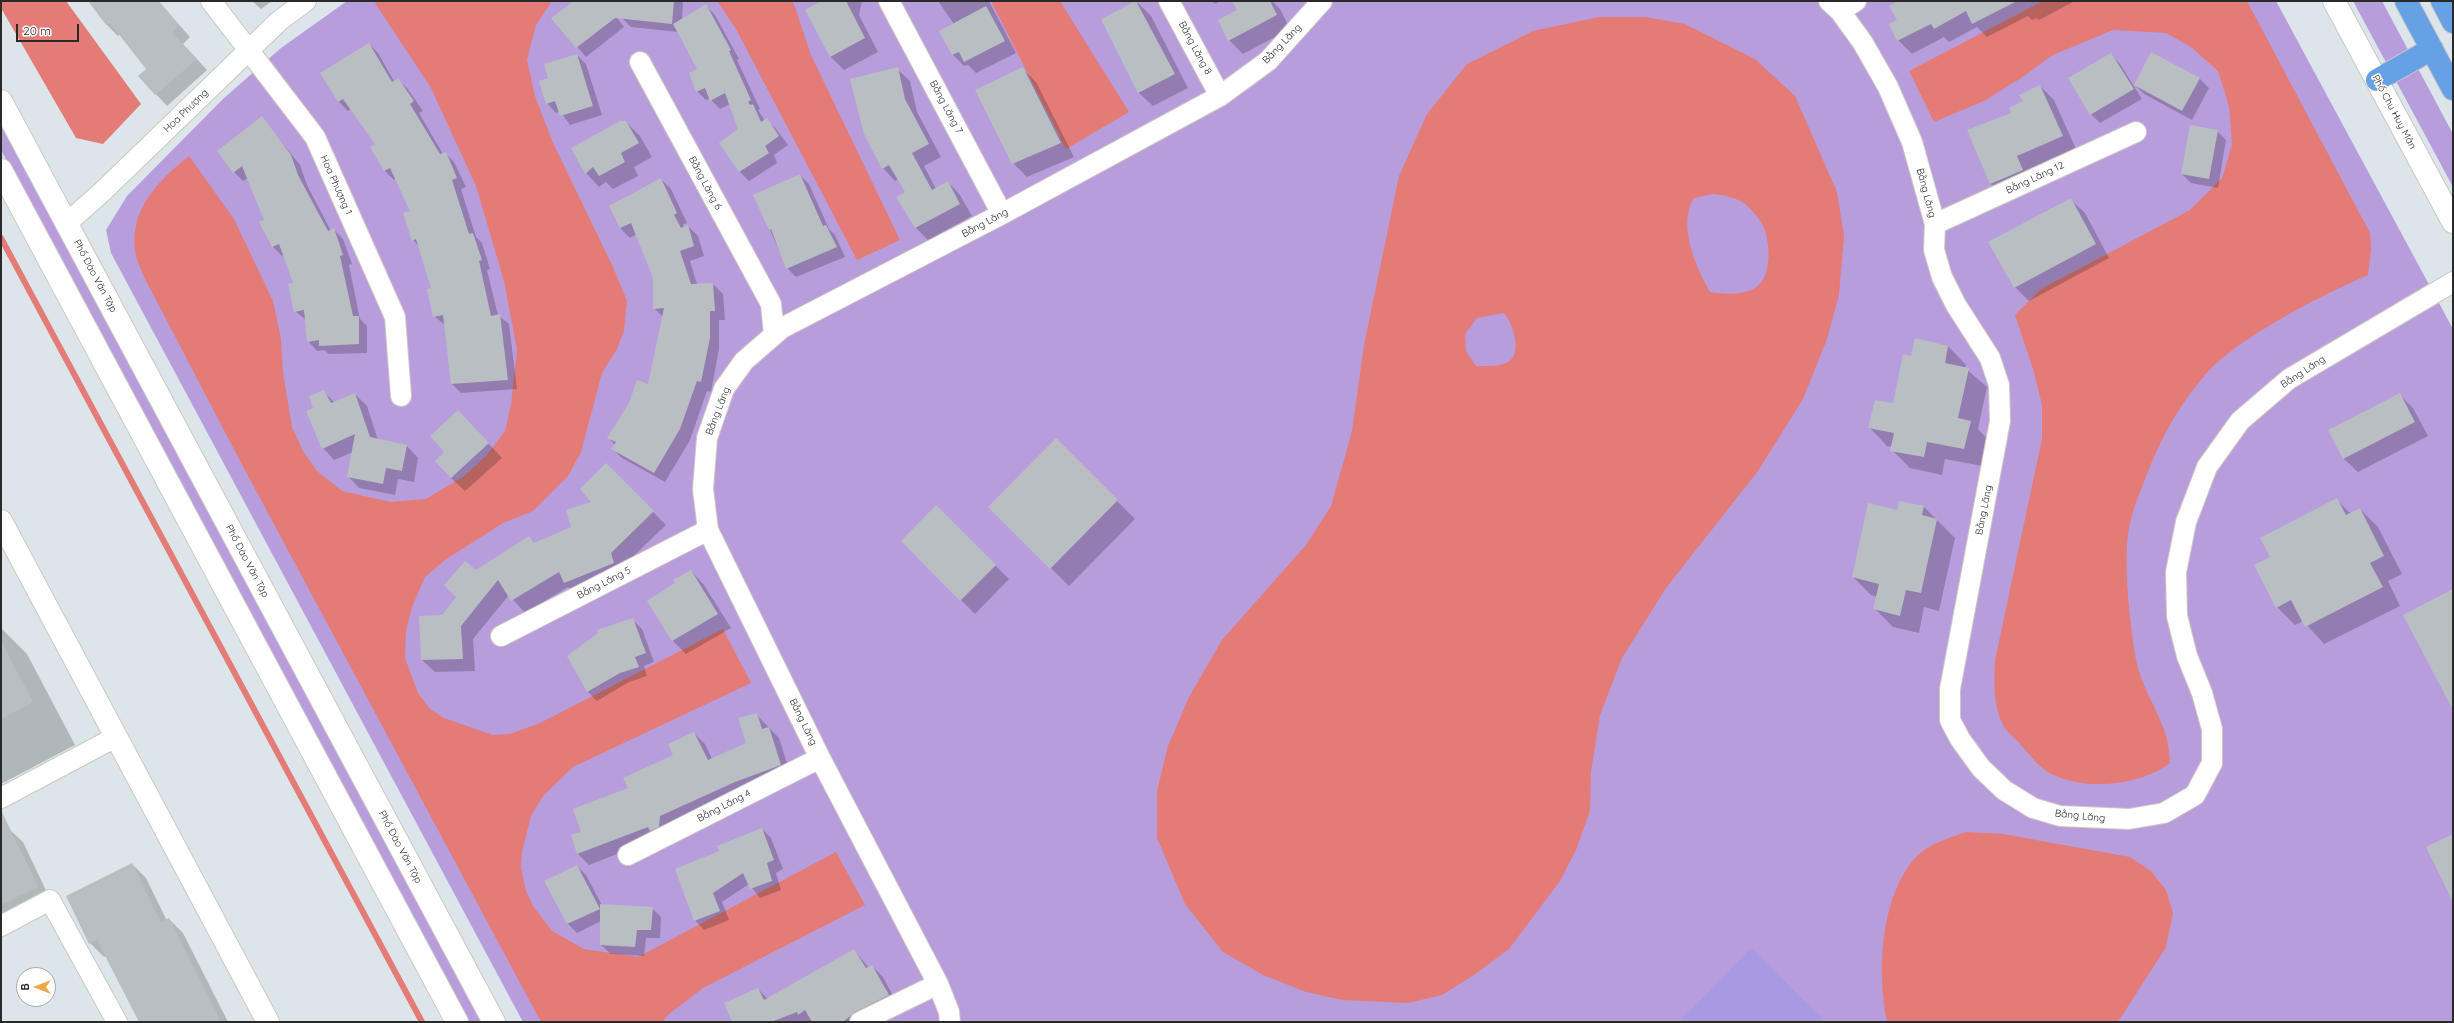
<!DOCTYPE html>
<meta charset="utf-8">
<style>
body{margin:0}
#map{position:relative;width:2454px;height:1023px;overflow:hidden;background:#dce5ea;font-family:Quicksand,sans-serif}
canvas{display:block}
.frame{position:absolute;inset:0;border:2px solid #292929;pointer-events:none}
.north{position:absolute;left:16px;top:967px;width:40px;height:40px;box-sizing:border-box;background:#fff;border:1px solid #a9a9a9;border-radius:50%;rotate:270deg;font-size:11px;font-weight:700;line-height:16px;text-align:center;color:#292929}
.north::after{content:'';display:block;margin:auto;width:14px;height:18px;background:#eba848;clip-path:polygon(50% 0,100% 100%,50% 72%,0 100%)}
.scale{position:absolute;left:16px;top:24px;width:63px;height:18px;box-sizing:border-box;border:2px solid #292929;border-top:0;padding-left:5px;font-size:12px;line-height:14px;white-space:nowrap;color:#292929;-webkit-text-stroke:3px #fff;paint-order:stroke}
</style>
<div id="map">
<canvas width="2454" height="1023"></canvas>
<div class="frame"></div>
<div class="north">B</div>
<div class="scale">20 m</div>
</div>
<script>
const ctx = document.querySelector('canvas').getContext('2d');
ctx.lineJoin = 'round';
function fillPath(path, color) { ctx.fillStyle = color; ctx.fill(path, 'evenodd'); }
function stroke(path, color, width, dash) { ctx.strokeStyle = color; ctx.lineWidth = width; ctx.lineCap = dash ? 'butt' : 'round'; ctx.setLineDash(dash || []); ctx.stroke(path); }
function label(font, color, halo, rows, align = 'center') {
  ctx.font = font + ' Quicksand,sans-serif'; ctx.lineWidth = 3; ctx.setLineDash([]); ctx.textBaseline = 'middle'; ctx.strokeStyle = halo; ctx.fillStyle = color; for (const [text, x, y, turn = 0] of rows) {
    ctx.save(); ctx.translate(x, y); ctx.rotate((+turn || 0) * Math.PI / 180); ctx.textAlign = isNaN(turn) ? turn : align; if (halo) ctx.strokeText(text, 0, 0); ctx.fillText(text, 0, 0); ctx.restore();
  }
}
fillPath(new Path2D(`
 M347 1H2276L2453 329V1022H523L111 253 106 230 127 196 223 99 281 48Z
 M2353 1H2382L2453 134V187Z
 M1 121 483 1022H468L1 150Z`), '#b89ddd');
fillPath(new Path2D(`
 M1751 948 1826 1022H1679Z`), '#a899e3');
fillPath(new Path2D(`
 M1 1H66L141 104 103 144 76 138 1 8Z
 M379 1H552L536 25 527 60 535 96 553 143 613 267 627 301 624 331 617 349 602 373 581 452 568 476 533 511 503 523 445 560 425 577 412 607 406 631 405 658 418 693 430 709 444 718 493 735 510 734 540 723 723 629 751 683 573 767 543 796 531 816 522 852 521 868 526 891 533 906 552 931 584 949 638 957 836 852 865 905 703 988 669 1014 662 1022H541L239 459 144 277C141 269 136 259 135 251 130 208 158 181 189 156L234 219 273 301 281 339 283 373 292 427 303 451 317 471 342 491 391 502 426 499 464 476 486 456 505 431 511 405 517 350 504 281 476 186 431 88 375 3Z
 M717 1H793L811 55 900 240 857 260 736 29Z
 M991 1H1060L1129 112 1066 149Z
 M2043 1H2247L2370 233 2371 250 2368 275C2322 295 2237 338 2205 375 2179 405 2161 438 2147 474 2138 497 2128 520 2127 545 2125 577 2130 622 2135 654 2139 684 2159 710 2167 739 2169 747 2169 755 2170 763 2140 786 2083 792 2048 772 2038 766 2028 753 2020 744 2015 738 2005 731 2002 723 1993 704 1994 681 1995 660L2042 439V405L2033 369 2015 315 2041 289 2190 210 2222 178 2232 145 2229 106 2218 71 2191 47 2166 33 2113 30 2053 55 2021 78 1984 101 1934 122 1909 71Z
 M1599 17H1645L1685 24 1755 59 1795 96 1837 192 1844 236 1839 295 1827 339 1803 399 1758 471 1666 588 1622 658 1600 715 1591 772 1590 811 1576 850 1560 881 1509 949 1474 975 1442 995 1408 1003 1343 1000 1306 992 1263 975 1223 952 1185 904 1157 838V791L1168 746 1189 697 1222 640 1306 545 1331 506 1352 431 1364 345 1399 176 1427 114 1467 64 1533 31ZM1713 194C1723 195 1736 197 1745 204 1753 211 1764 223 1766 234 1770 249 1771 279 1755 288 1740 296 1726 294 1710 292 1696 267 1677 225 1694 198ZM1504 313C1513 323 1523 354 1508 362 1498 367 1487 366 1476 366L1466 351 1465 334 1477 318Z
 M1966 832 2003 834 2130 857 2151 871 2166 890 2173 913 2166 947 2118 1022H1887C1877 974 1880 903 1911 863 1924 845 1946 839 1966 832Z`), '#e47b77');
fillPath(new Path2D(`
 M96 1 159 2 190 37 183 44 207 70 167 106 139 76 148 69 120 34 118 36 107 25 92 5Z
 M252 1H272L261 9Z
 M575 1H604L624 27 586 57 553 19Z
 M624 1H683L682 20 706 6 715 15 739 59 737 60 760 109 758 110 765 121 767 120 776 129 788 145 774 155 777 163 749 181 740 172 720 143 740 130 730 104 720 109 710 99 706 100 697 91 698 70 678 32 631 27 622 18Z
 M823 1H862L859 15 878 52 844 70 830 56Z
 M938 1H989L1016 53 976 73 968 65 964 66 952 54 954 24Z
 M1212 1H1220L1215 4Z
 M1233 1H1272L1280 9 1290 29 1243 54 1229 40 1238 10Z
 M1900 1H2075L2039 20 2037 18 2032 20 2028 16 1987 37 1977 27 1949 42 1944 37 1912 54 1898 40 1890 24 1899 21Z
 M1137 2 1151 16 1188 88 1153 106 1139 93 1102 20Z
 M369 44 378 53 394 81 397 79 407 88 423 111 419 113 443 154 445 153 454 162 466 187 461 189 476 237 482 243 490 269 487 270 498 315 509 324 517 389 461 393 452 384 445 325 434 316 433 289 419 246 413 240 412 212 396 178 394 180 385 171 371 147 376 144 351 109 348 111 339 102 322 73Z
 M2152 53 2200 79 2209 88 2192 120 2144 94 2135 85Z
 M577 55 586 64 602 115 570 125 560 111 556 113 547 103 549 78Z
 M2111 55 2120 64 2142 99 2100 123 2091 114Z
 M897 69 910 81 917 112 941 157 924 166 936 189 948 182 960 195 972 216 928 240 916 228 906 192 898 179 895 181 883 168Z
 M1023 69 1036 82 1074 157 1027 177 1013 163Z
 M2040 86 2054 100 2076 149 2004 198 1991 184 1968 131 2012 113Z
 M262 118 300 165 307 185 331 231 334 230 343 239 352 264 349 265 360 319 367 326V353L329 354 324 350 317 351 308 341 306 320 295 311 294 284 284 255 282 256 273 247 260 222 265 220 248 178 243 181 234 172Z
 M626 122 640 136 652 157 634 167 638 176 613 189 606 182 599 187 586 173Z
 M2217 131 2226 140 2218 188 2191 183 2182 174Z
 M800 175 809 184 829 229 835 235 845 257 796 277 787 268 770 230Z
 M661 179 671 189 687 223 683 225 684 228 688 226 698 236 704 256 690 261 697 284H713L723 294 725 320H719V349L711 392 707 391 690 440 665 482 622 458 612 448 615 445 609 438 649 385 663 317 654 308V278L637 234 630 238 620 228Z
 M2071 200 2085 213 2109 258 2029 301 2015 287Z
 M1948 346 1966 365 1965 368 1987 387 1978 429 1988 440 1982 466 1945 459 1942 475 1910 468 1892 450V447L1887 446 1869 427 1894 405 1912 357Z
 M323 391 335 403 355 394 367 406 378 440 407 446 418 458 414 482 398 479 395 495 359 488 348 476 353 452 334 460 323 448 314 409Z
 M2399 394 2413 408 2428 436 2358 472 2344 459 2329 430Z
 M471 425 502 458 465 491 451 478Z
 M1056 440 1135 519 1069 586 989 507Z
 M606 464 666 525 623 566 577 595 568 587 525 613 509 595 473 639 475 671 435 672 422 660 442 616 475 571 529 538 535 544 572 528 592 503Z
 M2337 500 2351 514 2360 509 2378 527 2402 574 2388 581 2400 606 2324 644 2303 621 2295 625 2277 607 2271 558Z
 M1900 502 1924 507 1955 538 1939 611 1924 607 1919 633 1893 627 1875 609 1877 597 1871 595 1853 577 1897 511Z
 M936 506 1009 579 975 614 902 541Z
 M691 571 704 585 731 628 686 654 672 640 676 584Z
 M633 620 642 629 654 662 644 666 647 676 629 682 597 701 588 692Z
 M1 628 27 654 75 745 1 784Z
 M756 714 779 738 791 776 658 838 589 865 578 854 572 836 583 832 630 789 674 755 694 733 705 744 712 759 747 744Z
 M9 829 23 842 51 901 1 924V832Z
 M762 829 771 838 783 869 776 873 781 890 760 898 749 884 722 902 729 920 704 930 695 920 720 852Z
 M132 864 146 878 167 921 169 919 183 933 228 1022H140L106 956 104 957 90 943Z
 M577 866 586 875 602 905 652 908 661 917 660 938H646L644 956 611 954 601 945V921L577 933 568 924 546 881Z
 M854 950 869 968 872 966 883 977 899 1007 868 1022H733L758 989 768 999Z`), '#0003');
stroke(new Path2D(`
 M1 238 422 1022`), '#e47b77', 6);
fillPath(new Path2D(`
 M88 1H159L179 25 172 33 197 59 155 95 138 76 146 69 110 23 106 25Z
 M574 1H674L672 24 615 18 576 48 551 18Z
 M821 1H846L865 38 830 57 805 10Z
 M1136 1 1175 74 1138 93 1101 19Z
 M1232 1H1270L1277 15 1228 41 1218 20 1237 10Z
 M1898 1H2017L1972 24 1966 11 1934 29 1931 24 1897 41 1889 24 1897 20 1889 6Z
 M706 4 731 50 729 51 751 100 748 102 750 105 753 104 761 122 767 118 779 136 765 146 769 153 739 172 719 143 738 129 725 93 710 101 705 88 696 92 689 73 697 69 673 24Z
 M986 6 1005 41 964 62 959 52 952 55 939 31Z
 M369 43 392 82 398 78 414 101 410 104 440 154 446 152 457 178 452 180 469 234 473 233 482 260 479 261 491 316 500 314 508 380 451 384 443 315 433 317 427 289 431 288 416 239 412 241 403 213 410 211 390 168 384 171 370 147 375 144 343 99 338 102 320 73Z
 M2151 52 2200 78 2182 111 2134 85Z
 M2111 53 2134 89 2090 115 2068 78Z
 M577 54 593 106 560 116 555 101 546 104 539 81 548 78 544 64Z
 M898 67 905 99 929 144 912 153 932 190 948 181 960 204 915 228 896 197 905 192 889 165 882 169 864 134 850 79Z
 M1023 67 1061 143 1012 164 975 90Z
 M2040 85 2063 136 2017 156 2023 170 1990 184 1967 130 2011 113 2009 108 2023 101 2019 95Z
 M262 116 291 155 298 175 328 231 334 228 343 255 340 256 353 316H359V344L319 346V340L307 342 304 310 294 312 288 284 293 283 279 244 272 247 259 222 264 220 242 166 233 173 217 151Z
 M620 121H626L639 143 621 153 625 162 599 176 593 167 585 174 571 148Z
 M2190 125 2218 130 2209 179 2181 174Z
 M800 174 823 226 826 225 837 247 786 269 771 229 769 230 753 195Z
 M661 178 677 213 674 215 681 228 688 225 694 246 680 251 691 284 713 283 715 311H710V338L701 382 697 381 680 429 654 473 611 449 616 442 607 438 629 403 637 380 648 384 664 308 653 309V278L631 223 620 228 609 206Z
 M2071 198 2096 244 2014 288 1988 242Z
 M1915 338 1948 346 1945 363 1969 368 1958 418 1971 421 1964 449 1927 442 1924 457 1890 451 1894 433 1868 428 1875 400 1893 403 1903 354 1911 356Z
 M324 390 331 403 355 393 370 437 407 445 402 471 386 468 383 484 347 477 355 434 322 449 306 411 313 408 309 396Z
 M2400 393 2415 422 2343 459 2328 430Z
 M458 410 489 443 451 478 435 461 444 452 430 436Z
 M1056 438 1118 500 1050 569 988 507Z
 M606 463 654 511 611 553 614 563 564 583 559 572 511 601 498 580 461 626 463 659 421 660 419 616 442 615 456 597 444 585 465 561 476 570 529 536 534 543 571 527 566 510 591 502 580 489Z
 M2337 498 2346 515 2360 508 2384 556 2370 563 2383 587 2305 627 2291 600 2276 608 2254 565 2270 557 2260 538Z
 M1899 501 1924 506 1922 515 1937 519 1921 593 1906 590 1900 616 1873 609 1879 584 1852 577 1868 503 1897 510Z
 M936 505 996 565 960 601 901 541Z
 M691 570 718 614 672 641 647 601 675 583 673 580Z
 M2453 589V710L2403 615Z
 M633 618 646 653 635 657 639 667 620 673 587 692 567 656 598 633 597 630Z
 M1 641 33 702 1 719Z
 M757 713 762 729 769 727 781 765 735 782 660 816 659 827 650 831 648 827 577 854 571 835 581 832 573 809 628 788 623 778 673 755 668 744 694 732 708 760 746 743 738 718Z
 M1 810 38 887 1 905Z
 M762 828 774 860 767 863 772 881 750 889 743 873 713 893 720 911 694 921 675 869 719 851 717 846Z
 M2453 834V902L2426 847Z
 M132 863 161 922 169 918 221 1022H139L97 940 89 944 66 896Z
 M577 865 600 909 567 924 544 881Z
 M600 904 653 907 651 930H637L635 947 600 945Z
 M854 949 866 968 872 965 889 995 855 1012 843 1022H812L805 1010 798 1015 797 1012 771 1022H732L724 1003 758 988 764 1000Z`), '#b9bec3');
const minor = new Path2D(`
 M211 1 315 137 395 317 401 396
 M889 1 1002 214
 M1169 1 1220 96
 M1829 1 1840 11 1863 43 1888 87 1912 142 1935 224 1934 250 1942 277 1956 305 1990 358 1999 385 2000 421 1950 689V720L1960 739 1981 768 2004 790 2033 808 2060 816 2129 819 2164 813 2195 795 2212 763V729L2202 693 2187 656 2177 616 2176 572 2186 522 2207 467 2240 421 2289 379 2453 282
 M1840 11 1856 1
 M640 62 771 304 774 335
 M67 223 102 192 279 21 306 1
 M1935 224 2136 132
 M501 636 708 530
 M1 798 116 737
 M628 855 820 758
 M1 926 50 900 117 1022
 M860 1022 938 984
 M950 1022 949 1012 938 984 820 758 708 530 703 489 707 438 724 389 744 361 774 335 782 328 1002 214 1220 96 1268 61 1322 1`);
const tertiary = new Path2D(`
 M1 521 268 1022`);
const secondary = new Path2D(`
 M2334 1 2453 222
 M1 101 494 1022
 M1 170 457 1022`);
const primary = new Path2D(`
 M2406 1 2453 89
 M2442 1 2453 22
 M2377 80 2432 49`);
stroke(minor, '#cfc8c1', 22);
stroke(tertiary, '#cfc8c1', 24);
stroke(secondary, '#cfc8c1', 24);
stroke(primary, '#c3c3c3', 24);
stroke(minor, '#fff', 20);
stroke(tertiary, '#fff', 22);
stroke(secondary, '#fff', 22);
stroke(primary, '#66a0e5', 22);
label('10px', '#292929', '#fff', [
 ["Bằng Lăng",1282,44,-46],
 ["Bằng Lăng 8",1195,48,62],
 ["Bằng Lăng 7",946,107,62],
 ["Hoa Phượng",186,111,-44],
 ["Phố Chu Huy Mân",2394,112,62],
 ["Bằng Lăng 12",2035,178,-25],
 ["Bằng Lăng 6",705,183,62],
 ["Hoa Phượng 1",336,185,66],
 ["Bằng Lăng",1926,193,75],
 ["Bằng Lăng",985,223,-28],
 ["Phố Đào Văn Tập",95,276,62],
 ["Bằng Lăng",2303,372,-33],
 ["Bằng Lăng",718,411,-69],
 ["Bằng Lăng",1984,510,-79],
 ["Phố Đào Văn Tập",247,561,62],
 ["Bằng Lăng 5",604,583,-27],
 ["Bằng Lăng",803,722,64],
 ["Bằng Lăng 4",724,806,-27],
 ["Bằng Lăng",2080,816,6],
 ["Phố Đào Văn Tập",400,847,62]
]);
</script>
